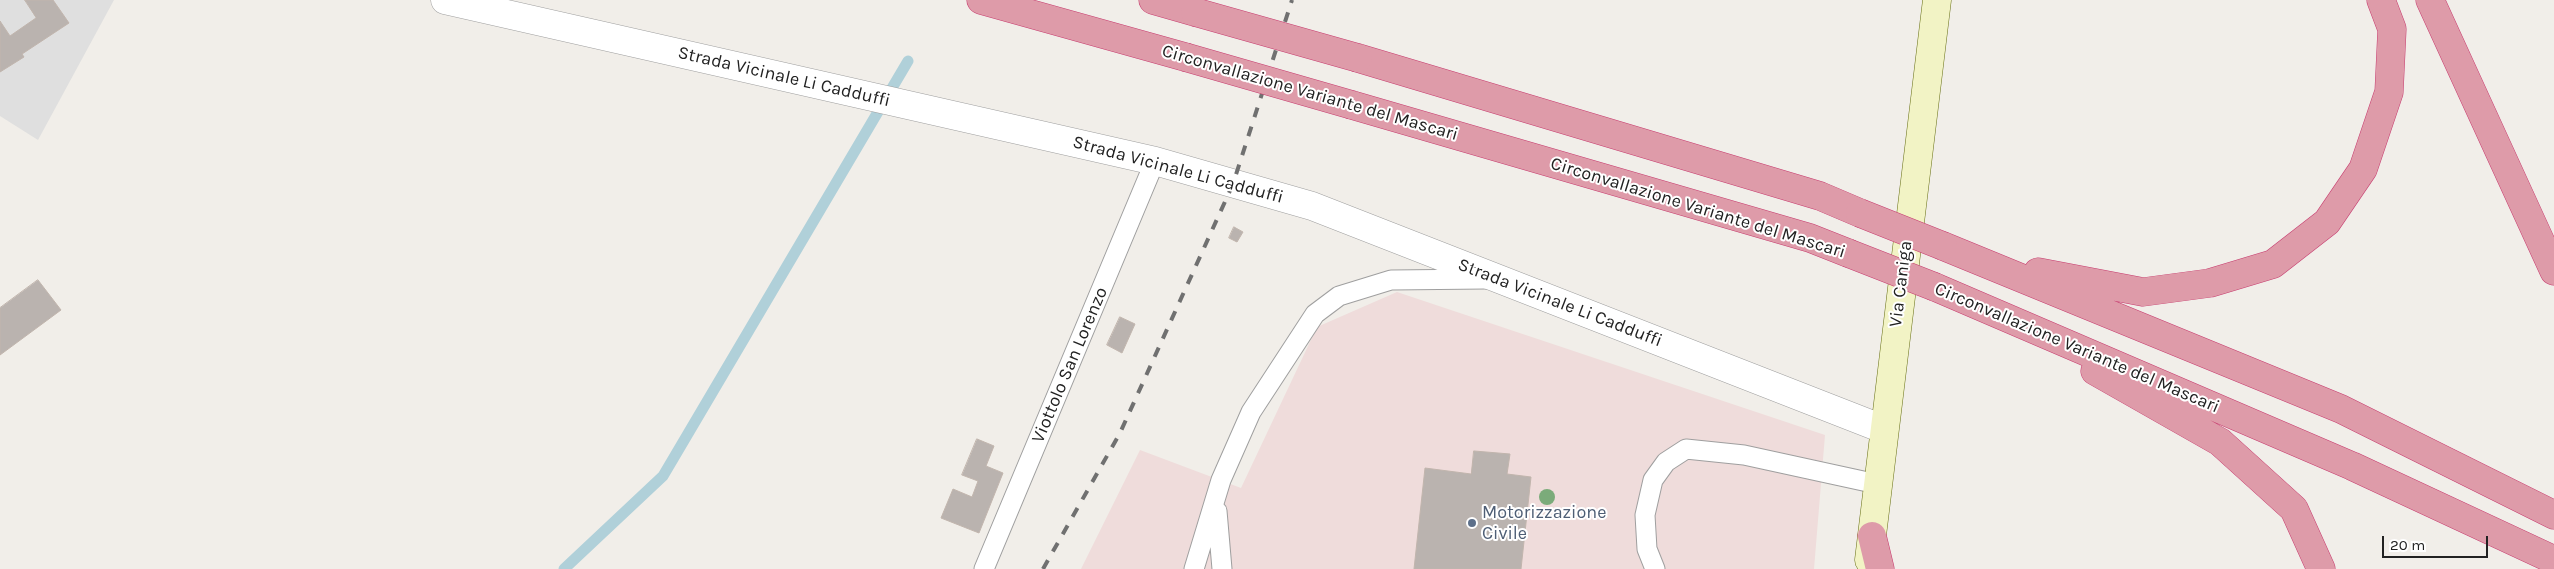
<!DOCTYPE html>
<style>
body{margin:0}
#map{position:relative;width:2554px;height:569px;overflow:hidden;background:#f1eee9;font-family:Karla,sans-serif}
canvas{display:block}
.scale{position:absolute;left:2382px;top:536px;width:106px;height:22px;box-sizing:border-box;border:2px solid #222;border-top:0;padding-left:6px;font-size:15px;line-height:18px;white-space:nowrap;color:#222;-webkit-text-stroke:4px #fff;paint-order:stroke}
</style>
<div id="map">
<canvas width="2554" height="569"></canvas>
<div class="scale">20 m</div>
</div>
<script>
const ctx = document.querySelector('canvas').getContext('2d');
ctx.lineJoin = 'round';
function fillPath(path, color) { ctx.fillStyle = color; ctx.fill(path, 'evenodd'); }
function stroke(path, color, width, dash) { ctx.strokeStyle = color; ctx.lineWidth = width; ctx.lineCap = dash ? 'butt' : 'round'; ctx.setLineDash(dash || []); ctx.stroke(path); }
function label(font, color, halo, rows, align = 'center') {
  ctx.font = font + ' Karla,sans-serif'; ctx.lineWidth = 4; ctx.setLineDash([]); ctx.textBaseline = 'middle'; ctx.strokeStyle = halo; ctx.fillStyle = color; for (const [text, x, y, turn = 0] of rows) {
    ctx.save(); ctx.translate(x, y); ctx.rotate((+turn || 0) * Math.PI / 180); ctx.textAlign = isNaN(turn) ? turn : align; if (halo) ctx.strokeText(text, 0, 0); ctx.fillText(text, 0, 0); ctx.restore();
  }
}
fillPath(new Path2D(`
 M0 0H114L38 140 0 116Z`), '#dfdfdf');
fillPath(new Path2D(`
 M1397 292 1825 435 1814 569H1081L1140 450 1241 488 1317 327Z`), '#efdcdb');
stroke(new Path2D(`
 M564 569 663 476 908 61`), '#b0d0d9', 11);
const building = new Path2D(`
 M25 0H53L69 23 22 54 24 57 0 72V21L10 36 36 18Z
 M1234 227 1243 232 1237 242 1229 238Z
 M38 280 61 310 0 355V308Z
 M1120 317 1135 324 1122 353 1107 345Z
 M977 439 994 446 986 466 1003 473 979 533 941 518 953 489 972 497 978 481 962 475Z
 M1474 451 1510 454 1507 474 1531 477 1521 569H1414L1425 468 1471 474Z`);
fillPath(building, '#bab3af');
stroke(building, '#c1b5ad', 1);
const lane = new Path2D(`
 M1217 511 1222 569
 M984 569 1155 161
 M1194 569 1221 480 1251 412 1315 314 1339 296 1391 280 1486 279
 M1655 569 1647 549 1645 515 1653 480 1666 462 1686 449 1744 455 1877 484`);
const street = new Path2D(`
 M445 0 1155 161 1312 206 1883 429`);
const secondary = new Path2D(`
 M1869 560 1937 0`);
const highway = new Path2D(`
 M981 0 1185 57
 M1153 0 1195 12
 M2430 0 2554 271
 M1358 58 1820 196 1860 213
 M1352 105 1810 238 1848 253
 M1943 246 2341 409 2554 515
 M2038 272 2143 292 2210 283 2273 264 2327 222 2363 169 2389 92 2392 29 2381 0
 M1935 287 2352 466 2554 560
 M2095 371 2220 442 2294 509 2321 569
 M1872 536 1880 569`);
stroke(lane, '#9f9f9f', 21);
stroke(street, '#9f9f9f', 29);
stroke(secondary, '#666e13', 29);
stroke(highway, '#c73e70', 29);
stroke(lane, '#fff', 19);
stroke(street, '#fff', 28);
stroke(secondary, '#f2f3c5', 28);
stroke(highway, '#de9ba9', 28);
stroke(new Path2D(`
 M1043 569 1120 433 1233 184 1292 0`), '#707070', 4, [10, 10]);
const highwayBridge = new Path2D(`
 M1195 12 1358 58
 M1185 57 1352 105
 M1860 213 1943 246
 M1848 253 1935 287`);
stroke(highwayBridge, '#c73e70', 29, []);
stroke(highwayBridge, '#de9ba9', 28);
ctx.fillStyle = '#7bab7a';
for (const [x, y] of [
 [1547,497]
]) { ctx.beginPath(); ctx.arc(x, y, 8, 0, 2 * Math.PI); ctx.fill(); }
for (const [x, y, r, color] of [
 [1472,523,5,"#5c6f8a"]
]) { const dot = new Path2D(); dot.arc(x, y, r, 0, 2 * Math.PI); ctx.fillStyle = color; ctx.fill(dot); stroke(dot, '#fff', 2); }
label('18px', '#222', '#fff', [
 ["Strada Vicinale Li Cadduffi",784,77,13],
 ["Circonvallazione Variante del Mascari",1310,93,16],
 ["Strada Vicinale Li Cadduffi",1178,170,15],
 ["Circonvallazione Variante del Mascari",1698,208,17],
 ["Via Caniga",1901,284,-83],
 ["Strada Vicinale Li Cadduffi",1560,303,21],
 ["Circonvallazione Variante del Mascari",2077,348,23],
 ["Viottolo San Lorenzo",1070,365,-67]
]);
label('18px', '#4e5e75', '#fff', [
 ["Motorizzazione",1482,513],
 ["Civile",1482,534]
], 'left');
</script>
